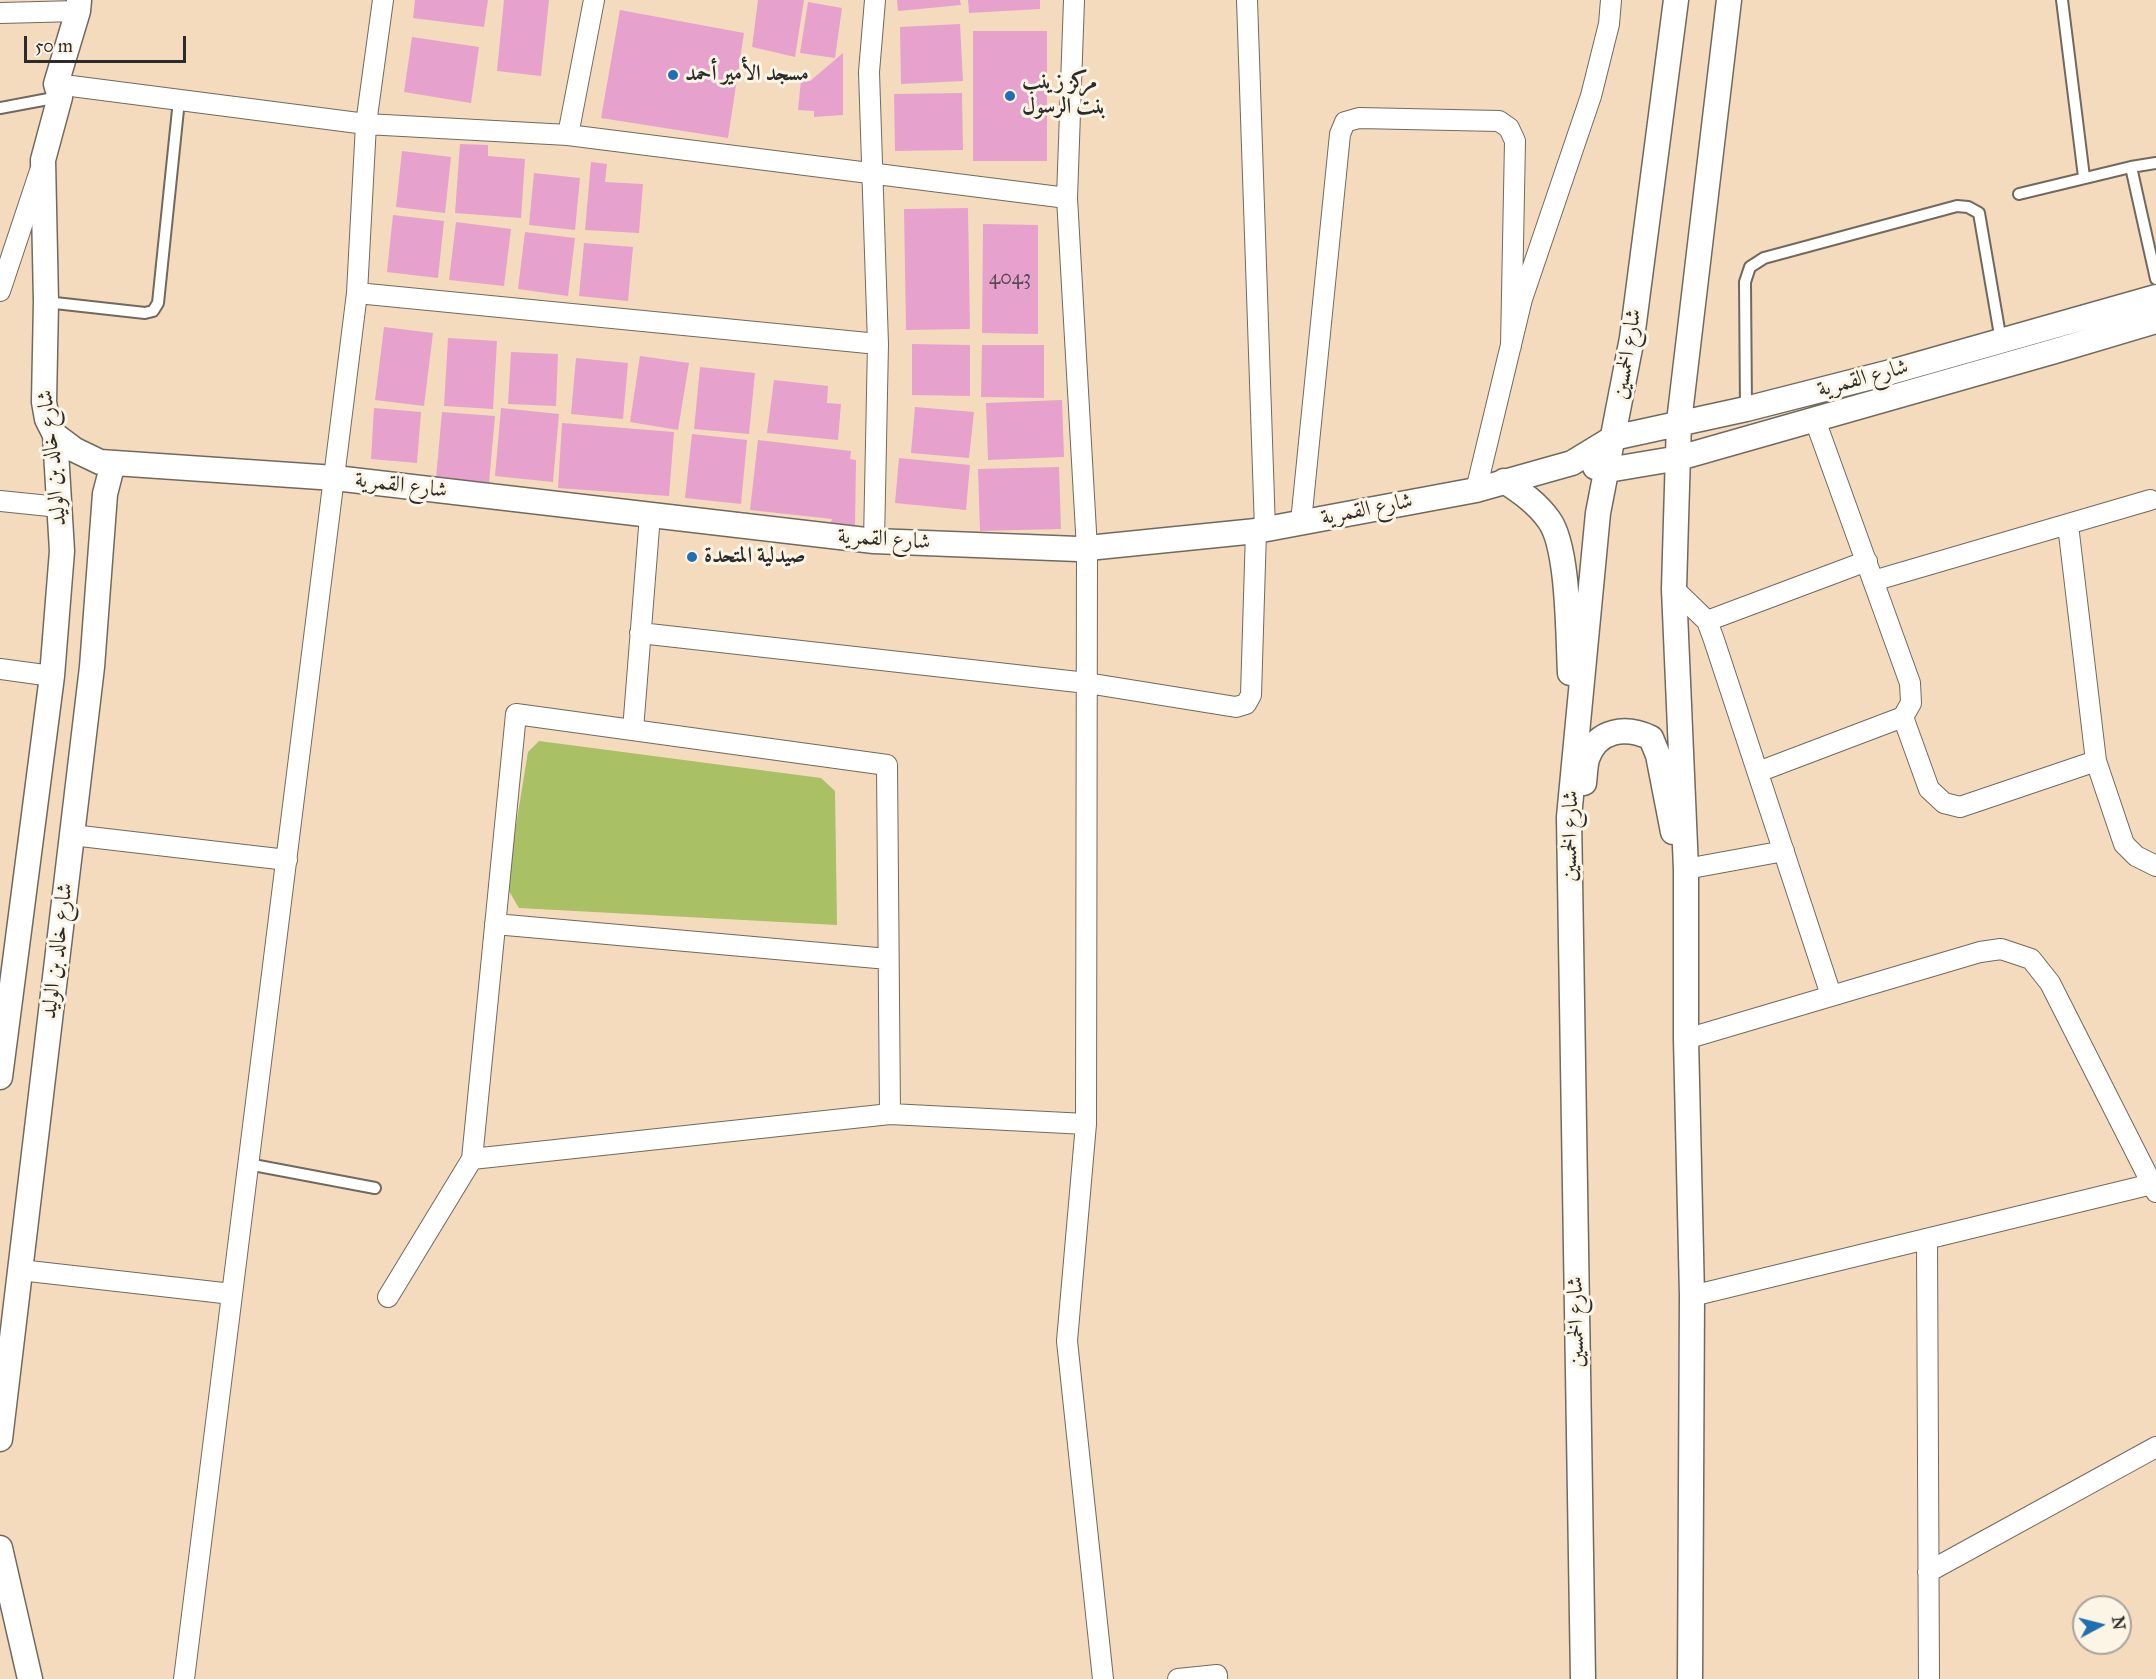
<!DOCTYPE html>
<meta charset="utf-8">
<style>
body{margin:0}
#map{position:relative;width:2156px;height:1679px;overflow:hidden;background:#f4dbbe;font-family:"IM FELL Great Primer",serif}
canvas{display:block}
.north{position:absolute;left:2072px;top:1595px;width:60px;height:60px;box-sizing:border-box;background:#fcf5e5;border:2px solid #a8a49b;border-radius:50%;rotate:83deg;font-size:16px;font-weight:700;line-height:24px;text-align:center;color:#2b2b2b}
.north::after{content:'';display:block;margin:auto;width:21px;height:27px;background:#1f6fb2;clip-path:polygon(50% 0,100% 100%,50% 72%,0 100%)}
.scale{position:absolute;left:24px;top:36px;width:162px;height:27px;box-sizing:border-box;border:3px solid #2b2b2b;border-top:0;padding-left:8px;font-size:18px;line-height:21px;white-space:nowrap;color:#2b2b2b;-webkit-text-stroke:4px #fcf5e5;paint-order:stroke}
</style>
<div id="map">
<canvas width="2156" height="1679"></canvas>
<div class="north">N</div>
<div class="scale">50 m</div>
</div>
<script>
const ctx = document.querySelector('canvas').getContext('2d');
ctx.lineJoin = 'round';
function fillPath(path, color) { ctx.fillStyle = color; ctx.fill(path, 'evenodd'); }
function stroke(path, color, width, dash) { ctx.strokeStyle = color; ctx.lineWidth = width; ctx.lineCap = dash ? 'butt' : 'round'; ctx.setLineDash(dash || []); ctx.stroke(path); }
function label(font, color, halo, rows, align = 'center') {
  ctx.font = font + ' "IM FELL Great Primer",Amiri,serif'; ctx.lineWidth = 6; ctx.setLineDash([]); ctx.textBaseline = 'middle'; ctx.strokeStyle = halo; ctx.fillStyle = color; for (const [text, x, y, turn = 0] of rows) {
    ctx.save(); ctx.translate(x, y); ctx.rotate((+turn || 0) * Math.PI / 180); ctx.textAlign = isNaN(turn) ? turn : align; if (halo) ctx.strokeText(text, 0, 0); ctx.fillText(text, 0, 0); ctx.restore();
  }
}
fillPath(new Path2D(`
 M539 741 821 778 835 791 837 925 519 908 506 886 528 752Z`), '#a9c065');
fillPath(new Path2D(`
 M415 0H488L484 27 413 18Z
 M504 0H549L541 76 497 71Z
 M758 0H804L795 57 752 47Z
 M897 0H960L961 5 898 11Z
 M968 0H1040V9L969 13Z
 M808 2 842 8 835 58 800 53Z
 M620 10 744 33 728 138 601 118Z
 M960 24 963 81 901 84 900 27Z
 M973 31H1047V161H973Z
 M412 37 479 47 471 103 404 92Z
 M843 53V115L814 117V111L798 110 801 80 810 81Z
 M962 93 963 150 895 151 894 94Z
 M460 144 488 145V156L525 159 521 218 455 213Z
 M402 151 451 157 445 213 396 207Z
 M591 162 607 164 605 182 643 184 639 233 585 230Z
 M534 173 580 178 575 230 529 225Z
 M968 208 970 329 906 330 904 209Z
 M393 215 444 221 438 278 387 272Z
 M456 222 511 229 504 286 449 280Z
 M983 224 1038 225V334L982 333Z
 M525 232 575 238 568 296 518 289Z
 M584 243 633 247 628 301 579 296Z
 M384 327 433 333 424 406 375 400Z
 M448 338 497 341 493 409 444 406Z
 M912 344 970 345V396L912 395Z
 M982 345H1044V398L981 397Z
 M511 352 558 354 556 406 508 404Z
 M640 356 689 363 678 430 630 422Z
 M576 358 628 363 623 419 571 414Z
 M700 367 755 373 749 434 694 429Z
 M774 380 828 386 827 403 841 404 838 440 767 433Z
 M1062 400 1064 457 988 460 986 403Z
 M915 407 974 412 969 458 911 453Z
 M374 408 421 412 417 463 371 459Z
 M501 408 559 414 553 482 495 476Z
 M442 412 495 416 489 483 436 478Z
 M562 423 674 432 669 496 558 488Z
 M692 434 747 440 741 504 685 498Z
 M758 440 851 451 850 459 856 460 855 525 830 524 832 519 750 510Z
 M899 458 970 465 966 510 895 503Z
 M1059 467 1061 529 980 531 978 469Z`), '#e7a1cd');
const service = new Path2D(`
 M2062 0 2084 177
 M0 108 59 97
 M2131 167 2156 163
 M2019 194 2131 167 2156 279
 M46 302 145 313 153 311 158 303 179 100
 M1746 409 1745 282 1750 267 1764 258 1957 206 1968 207 1979 213 2001 341
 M248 1164 375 1188`);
const minor = new Path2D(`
 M1074 0 1067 198 1087 549 1086 1124 1067 1341 1103 1679
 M1247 0 1265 529
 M0 13 78 11
 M56 84 366 124 568 135 1067 198
 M568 135 594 0
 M0 291 40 171
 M357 293 878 344
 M1476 490 1522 299 1591 96 1609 24 1611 0
 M0 501 59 507
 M1301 522 1340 134 1345 122 1359 118 1499 121 1509 128 1515 141 1511 346
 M2068 525 2096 761 2124 844 2136 856 2156 866
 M874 541 878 344 869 72 875 0
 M1873 581 2150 500
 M1674 589 1707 621 1714 640 1831 995
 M1707 621 1867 561
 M640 633 1087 683 1236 707 1246 704 1251 695 1256 531
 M0 669 52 676
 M1903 717 1929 789 1944 803 1960 807 2096 761
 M633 730 650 515
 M1758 772 1903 717 1911 703 1910 683 1815 420
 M72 835 287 860
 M1686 869 1784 851
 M495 924 888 959
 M1686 1039 1980 952 2001 949 2031 959 2050 983 2156 1192
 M472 1159 516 714 887 765 890 1114
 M1927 1239 1929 1679
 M20 1270 232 1294
 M1692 1296 2152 1184
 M388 1297 472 1159 890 1114 1086 1124
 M1928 1572 2156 1447
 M184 1679 357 293 366 124 383 0
 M1178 1679 1217 1675V1679`);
const tertiary = new Path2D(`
 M55 435 75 450 100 462 335 478 874 541 1078 549 1256 531 1476 490 1572 463 1613 438 1746 409 1891 372 2156 297
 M1595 467 1608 470 1679 458 2055 351 2156 321
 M1504 481C1521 492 1537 503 1549 520 1569 547 1568 637 1570 673
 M1584 783C1585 776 1585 766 1587 759 1597 729 1626 726 1651 738L1658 755 1673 832
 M0 1077 52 676 62 551 55 435 47 419 44 402 46 302 43 160 60 97 56 84 78 11 79 0
 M0 1439 92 667 105 494 113 463
 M0 1548 30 1679
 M1583 1679 1569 817 1598 513 1632 338 1676 0
 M1690 1679 1692 1296 1686 1039V869L1674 589 1676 520 1679 422 1729 0`);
stroke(service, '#71695e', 14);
stroke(minor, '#71695e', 22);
stroke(tertiary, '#71695e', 27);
stroke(service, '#fff', 10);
stroke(minor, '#fff', 20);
stroke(tertiary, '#fff', 24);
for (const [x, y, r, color] of [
 [673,75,6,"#1f6fb2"],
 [1010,96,6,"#1f6fb2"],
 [692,557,6,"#1f6fb2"]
]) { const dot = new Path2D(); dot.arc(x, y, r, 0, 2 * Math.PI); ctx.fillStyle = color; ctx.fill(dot); stroke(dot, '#fcf5e5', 2); }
label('20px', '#5a4854', null, [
 ["4043",1010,279]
]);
label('bold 22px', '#2b2b2b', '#fcf5e5', [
 ["مسجد الأمير أحمد",685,75],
 ["مركز زينب",1022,83],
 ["بنت الرسول",1022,108],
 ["صيدلية المتحدة",704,557]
], 'left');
label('22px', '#2b2b2b', '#fcf5e5', [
 ["شارع الخمسين",1628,354,-81],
 ["شارع القمرية",1863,379,-15],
 ["شارع خالد بن الوليد",53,458,-96],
 ["شارع القمرية",401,486,7],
 ["شارع القمرية",1367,510,-11],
 ["شارع القمرية",884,540,4],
 ["شارع الخمسين",1571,836,-89],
 ["شارع خالد بن الوليد",58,951,-83],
 ["شارع الخمسين",1577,1322,-91]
]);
</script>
